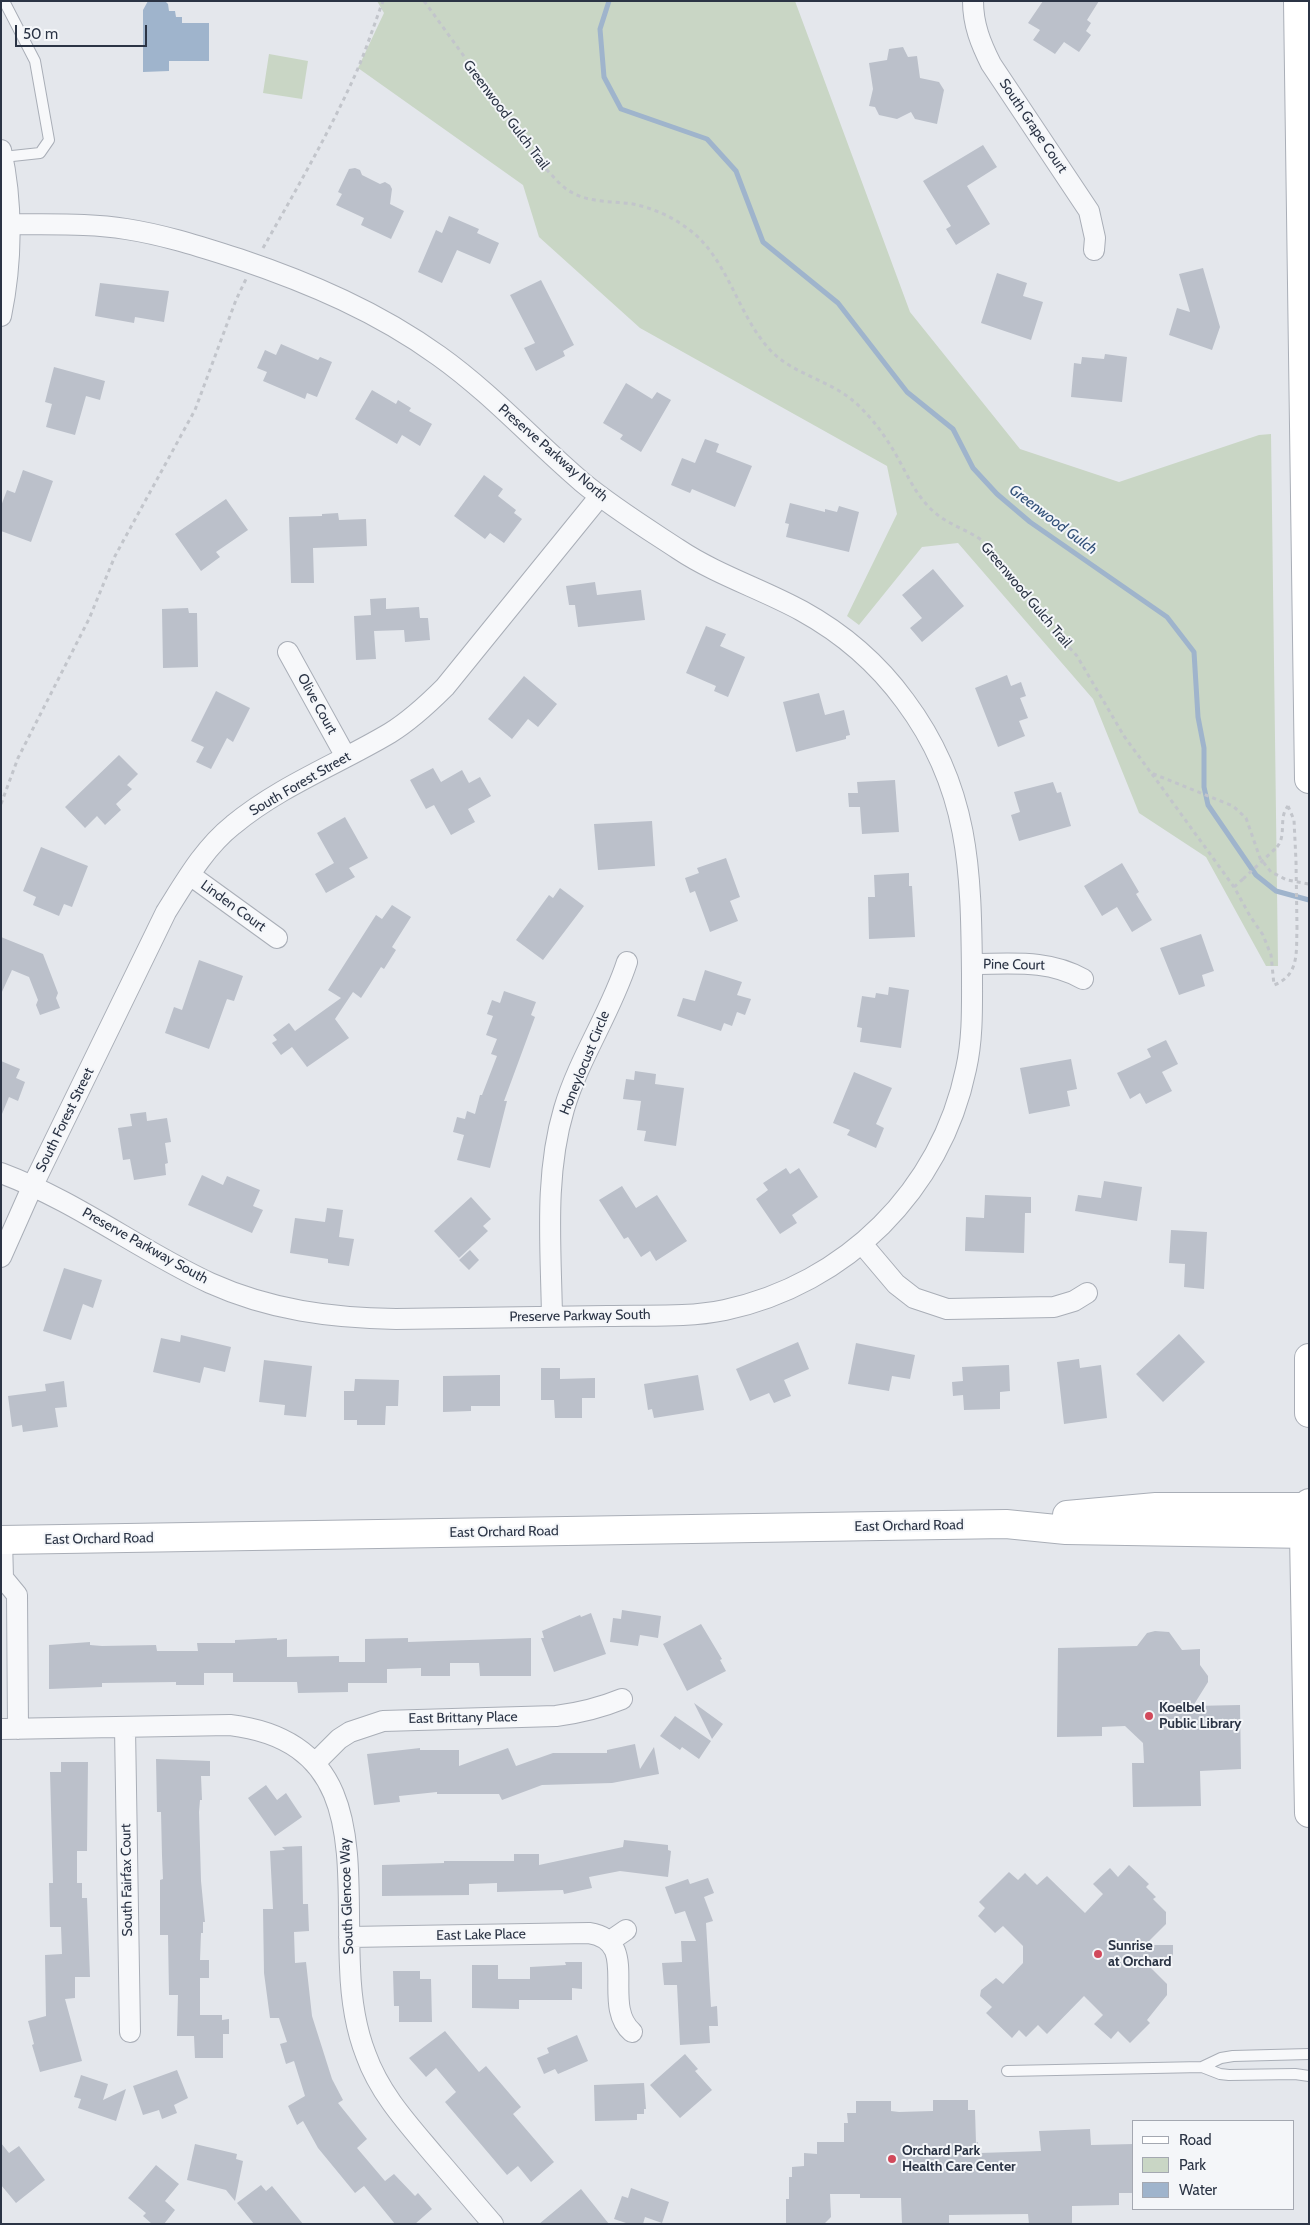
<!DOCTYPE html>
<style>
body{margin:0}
#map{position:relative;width:1310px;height:2225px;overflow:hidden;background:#e4e7ec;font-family:Cabin,sans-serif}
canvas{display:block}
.frame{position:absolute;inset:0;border:2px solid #2b3445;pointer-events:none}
.legend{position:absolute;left:1132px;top:2120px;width:162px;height:90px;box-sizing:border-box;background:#f4f6f9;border:1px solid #a4a8b1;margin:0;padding:6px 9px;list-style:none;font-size:15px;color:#2b3445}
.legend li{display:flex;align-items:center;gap:10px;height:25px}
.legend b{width:25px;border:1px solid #a4a8b1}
.scale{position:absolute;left:15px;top:25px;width:132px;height:22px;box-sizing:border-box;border:2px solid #2b3445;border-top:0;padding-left:6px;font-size:15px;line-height:18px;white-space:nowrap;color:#2b3445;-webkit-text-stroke:4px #f4f6f9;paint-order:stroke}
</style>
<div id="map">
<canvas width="1310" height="2225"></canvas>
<div class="frame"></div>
<ul class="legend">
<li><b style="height:6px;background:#fff"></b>Road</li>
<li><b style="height:14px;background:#c9d6c5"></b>Park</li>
<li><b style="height:14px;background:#9fb4cc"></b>Water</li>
</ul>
<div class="scale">50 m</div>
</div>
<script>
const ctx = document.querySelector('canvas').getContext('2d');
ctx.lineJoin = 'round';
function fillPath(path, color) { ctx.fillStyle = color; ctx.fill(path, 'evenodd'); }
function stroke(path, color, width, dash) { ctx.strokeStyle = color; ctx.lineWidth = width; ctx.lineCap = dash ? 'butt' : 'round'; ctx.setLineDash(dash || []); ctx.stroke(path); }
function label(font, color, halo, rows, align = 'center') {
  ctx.font = font + ' Cabin,sans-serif'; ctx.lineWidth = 4; ctx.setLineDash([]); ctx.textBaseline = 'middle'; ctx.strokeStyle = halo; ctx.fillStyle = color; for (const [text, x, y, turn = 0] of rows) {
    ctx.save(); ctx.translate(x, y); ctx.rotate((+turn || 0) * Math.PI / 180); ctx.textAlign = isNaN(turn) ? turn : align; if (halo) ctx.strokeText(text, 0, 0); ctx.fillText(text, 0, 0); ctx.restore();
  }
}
fillPath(new Path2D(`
 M377 1H795L910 312 1020 449 1119 482 1259 435 1271 434 1278 966H1266L1206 857 1139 813 1093 699 958 543 922 547 859 625 847 616 897 514 887 466 640 328 539 237 523 185 358 68 384 13Z
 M269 54 308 61 302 99 263 93Z`), '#c9d6c5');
fillPath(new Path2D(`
 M148 1H165L168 4 169 11H175L176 17H182V23H209V61H169V71L143 72V10Z`), '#9fb4cc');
stroke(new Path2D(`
 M609 1 600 29 604 77 621 109 707 139 736 171 763 242 838 303 907 392 953 429 973 468 997 494 1030 522 1167 617 1194 652 1198 717 1204 748V787L1208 805 1256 875 1276 891 1309 900`), '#9fb4cc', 5);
fillPath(new Path2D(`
 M1043 1H1099L1087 20 1091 23 1086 31 1091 35 1079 52 1064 42 1055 54 1033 40 1040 30 1028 23Z
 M903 47 908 57 917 56 920 78 939 82 944 90 937 124 915 119 911 112 897 119 879 115 875 107 869 106 873 89 869 63 887 60 889 49Z
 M983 145 997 167 967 186 990 224 956 245 946 229 951 226 923 181Z
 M355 168 360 170 362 175 380 184 385 182 390 185 392 189 390 204 404 211 391 239 361 225 364 218 336 205 342 194 338 192 349 169Z
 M449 216 479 229 477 233 499 243 490 264 457 250 442 283 418 272 436 230 442 233Z
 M1203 268 1220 327 1212 350 1169 335 1177 308 1190 312 1179 274Z
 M997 273 1027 283 1023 296 1043 302 1031 340 981 323Z
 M541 280 574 345 563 351 565 356 536 371 524 348 535 343 510 295Z
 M100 283 169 291 164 322 135 317 134 323 95 316Z
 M281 344 318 360 320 357 332 362 317 397 307 393 305 399 263 381 267 372 257 368 265 350 276 355Z
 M1105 354 1127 357 1122 402 1071 397 1074 363 1081 364 1082 357 1104 359Z
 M54 367 105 381 100 400 86 396 75 435 46 427 52 404 45 402Z
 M626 383 652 399 657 392 671 400 641 452 620 439 623 435 603 423Z
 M372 390 396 404 398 400 411 408 409 411 432 424 420 446 402 435 397 444 355 419Z
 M705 439 719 444 716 452 752 466 735 507 692 489 690 493 671 485 682 458 695 463Z
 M23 470 53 481 31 542 1 531V506L7 490 15 493Z
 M484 475 503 489 498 496 516 510 514 513 522 519 504 543 490 533 485 539 454 516Z
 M226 499 248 530 216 552 220 557 201 571 175 534Z
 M790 503 825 512V509L837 512 839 506 859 512 849 552 786 537 789 524 785 523Z
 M338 513 339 520 366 519 367 546 313 548 314 583H291L289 517 322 516V514Z
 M933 569 964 606 922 642 910 628 922 618 902 595Z
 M595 582 597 595 641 590 645 620 578 627 575 605H569L566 586Z
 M386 598V609L419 607 420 618H428L430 640 405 642 404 630 374 631 376 659 356 660 354 616 371 615 370 599Z
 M188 608 189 613H197L198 667 163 668 162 609Z
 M706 626 726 634 720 646 745 657 728 697 714 691 716 686 686 673Z
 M1007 675 1011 686 1021 682 1026 696 1020 698 1028 718 1019 721 1025 736 998 747 975 688Z
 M524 676 557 704 538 727 528 719 512 739 488 719Z
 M216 691 250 708 233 742 227 738 211 769 196 762 204 747 191 741Z
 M819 693 825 715 844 710 850 735 846 736V739L796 752 783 702Z
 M119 755 138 774 127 785 132 789 116 804 121 810 105 825 97 816 85 828 65 807Z
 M433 768 441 782 462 770 469 783 480 777 491 796 468 809 475 822 451 835 434 805 426 809 410 780Z
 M895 780 899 832 862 834 860 807H849L848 793H858L857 782Z
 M1053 782 1057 793 1061 792 1071 826 1019 841 1011 815 1020 812 1014 792Z
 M345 817 368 858 349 868 355 877 326 893 315 874 334 863 317 833Z
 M652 821 655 866 598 870 594 824Z
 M41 847 88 866 72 907 64 904 59 916 33 905 36 897 23 891Z
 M726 858 740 897 730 901 738 921 710 932 695 891 690 893 685 878 699 873 697 868Z
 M1122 863 1139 892 1136 894 1152 920 1132 932 1117 907 1102 916 1084 886Z
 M909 873V886H912L915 937 869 939 868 897H875L874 875Z
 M560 888 584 906 543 960 516 940 549 895 553 898Z
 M392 905 411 917 392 947 396 950 384 969 381 967 361 998 353 992 335 1019 349 1038 307 1067 292 1047 281 1055 272 1043 277 1040 273 1035 289 1023 295 1031 341 998 328 990 376 915 382 919Z
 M1201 934 1214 971 1202 975 1205 986 1179 995 1160 948Z
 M1 937 43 954 58 993 56 998 60 1008 40 1015 36 1005 38 1000 29 977 12 970 1 994Z
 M199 960 243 976 234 1001 227 999 209 1049 165 1033 174 1007 182 1010Z
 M705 970 742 982 737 995 751 999 745 1015 737 1012 732 1026 724 1023 721 1031 677 1016 683 998 695 1001Z
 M889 987 909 990 901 1048 860 1042 862 1028 857 1027 862 996 875 998 876 993 888 995Z
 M504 991 536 1002 531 1015 535 1017 504 1101H507L490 1168 457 1160 464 1135 453 1132 457 1117 465 1119 467 1111 475 1114 480 1095H482L497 1056 491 1054 497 1039 486 1035 493 1016 487 1014 492 1000 500 1003Z
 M1166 1040 1178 1064 1162 1072 1172 1091 1146 1104 1140 1093 1130 1099 1117 1073 1151 1057 1147 1049Z
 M1071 1059 1077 1089 1067 1091 1070 1106 1029 1114 1020 1068Z
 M1 1061 20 1069 16 1078 25 1082 18 1101 9 1097 2 1114Z
 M635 1071 656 1074 655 1084 684 1088 676 1146 644 1141 646 1131 637 1130 641 1101 623 1099 626 1079 634 1080Z
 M854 1072 892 1088 876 1124 884 1128 876 1148 847 1135 850 1130 833 1123Z
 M146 1112 147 1121 167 1118 171 1142 165 1143 168 1163 165 1164 166 1175 134 1180 130 1159 123 1160 118 1128 132 1126 130 1114Z
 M786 1168 790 1174 799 1168 818 1197 792 1215 797 1223 780 1234 756 1199 768 1190 763 1183Z
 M202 1175 223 1185 227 1176 260 1190 253 1206 263 1210 252 1233 188 1205Z
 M1104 1181 1142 1187 1137 1221 1075 1211 1078 1195 1101 1198Z
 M622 1186 636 1208 657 1195 687 1241 656 1261 650 1251 641 1257 628 1237 624 1239 599 1200Z
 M985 1195 1031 1197V1213H1025L1024 1253 965 1251 966 1217 984 1218Z
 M471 1197 491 1219 483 1226 488 1231 459 1258 434 1231Z
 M327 1208 343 1210 339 1237 354 1239 349 1266 328 1263V1259L290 1253 295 1218 325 1222Z
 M1171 1230 1207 1232 1204 1289 1184 1287 1185 1264 1169 1263Z
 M470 1250 479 1260 469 1270 459 1260Z
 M64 1268 102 1280 93 1308 83 1304 71 1340 43 1331Z
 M1179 1334 1205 1362 1163 1402 1136 1374Z
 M181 1335 231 1347 225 1372 204 1367 200 1383 153 1372 161 1338 180 1342Z
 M798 1342 809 1369 784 1380 791 1396 774 1403 769 1393 750 1401 736 1369Z
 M856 1343 915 1355 910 1379 892 1376 889 1391 848 1384Z
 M1079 1359 1080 1368 1101 1365 1107 1418 1064 1424 1057 1362Z
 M264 1360 312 1366 306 1417 284 1415 285 1405 259 1402Z
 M1009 1365 1010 1391 1000 1392V1409L964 1410 963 1395 953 1396 952 1382 963 1381 962 1367Z
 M541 1368H560V1379L595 1378V1398H582V1418H555L554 1400H541Z
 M500 1375V1406H471V1411L443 1412V1376Z
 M698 1375 704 1410 654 1418 652 1409 648 1410 644 1384Z
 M355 1379 399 1380 398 1406H386L385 1425H357V1420H344V1391H354Z
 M64 1381 67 1407 55 1408 58 1427 23 1432 22 1425 12 1427 8 1396 46 1391 45 1384Z
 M622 1610 661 1616 658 1638 640 1635 638 1646 610 1642 613 1618 621 1619Z
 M591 1613 606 1654 554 1672 541 1638H544L542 1631 580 1615 581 1617Z
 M701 1624 722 1659 720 1660 726 1671 687 1691 663 1644Z
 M1155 1631 1169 1632 1182 1650 1200 1649V1665L1208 1676V1682L1193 1706 1240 1705 1241 1769 1200 1771 1201 1806 1133 1807 1132 1763H1144L1143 1743 1125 1726 1102 1727V1736L1057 1737 1058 1648 1137 1646 1147 1633Z
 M277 1638V1640L287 1639V1657L339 1656V1662H365V1639L408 1638V1642L531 1638V1676H480L479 1663H450V1676H421V1668L387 1669V1683H348V1692L298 1693 297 1682H233V1673H204V1685H176V1682L102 1683V1687L49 1689V1645L90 1642V1645L102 1646 156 1645 157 1651H198L197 1643H235V1640Z
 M694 1703 723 1724 712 1739Z
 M675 1716 711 1741 699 1759 682 1747 680 1750 660 1736Z
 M635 1744 640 1769 654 1747 659 1774 612 1783 542 1785 502 1800 499 1794H437V1792L399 1796 400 1802 374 1805 367 1754 420 1748V1750H459V1766L508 1748 516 1766 553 1753H607V1750Z
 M156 1759 210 1761V1776H201L202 1800H200L199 1812 201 1881 205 1922H203V1933H201L200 1960H209V1978H200V2015H222V2020L229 2019V2034H223V2058H195L194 2036H177L178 1995H169L168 1935H160V1880L163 1879 162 1856 161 1812H157Z
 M61 1762H88L87 1851H77V1883H82V1898H87L90 1977H75V1998L65 1999 82 2061 40 2072 32 2045 34 2044 28 2021 46 2016 45 1955 62 1954 61 1927H50L49 1883H53L50 1772H61Z
 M266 1785 277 1800 286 1793 302 1817 275 1836 248 1798Z
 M624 1840 668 1845V1850L671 1851 668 1877 620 1871 589 1877 592 1888 564 1894 563 1890 497 1892V1883L469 1884V1895L382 1896V1865L444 1863V1861H514V1854H539V1865L623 1847Z
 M302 1846 303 1904H308L309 1931 294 1932 295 1963 306 1962 312 2016 332 2079 343 2100 338 2103 367 2139 357 2148 385 2181 394 2174 415 2196 418 2193 432 2209 415 2224H395L364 2186 355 2193 318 2148 303 2121 297 2125 288 2106 305 2096 294 2061 286 2064 280 2044 287 2042 279 2018H270L264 1973 263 1909H273L270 1851 285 1850 282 1847Z
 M1129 1865 1149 1884 1146 1887 1156 1897 1153 1899 1166 1912V1924L1145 1945H1173V1963L1147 1964 1167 1984V1995L1147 2020 1150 2023 1130 2043 1118 2031 1111 2039 1094 2024 1103 2015 1084 1996 1047 2034 1038 2025 1026 2037 1019 2030 1012 2038 986 2013 992 2007 980 1996 981 1990 996 1978 1003 1984 1023 1963V1946L1003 1926 995 1933 978 1916 985 1908 979 1902 1009 1872 1018 1880 1025 1873 1037 1885 1047 1876 1085 1913 1103 1894 1093 1884 1110 1868 1118 1877Z
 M708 1878 714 1893 704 1897 713 1921 706 1923 711 2007 717 2006 718 2026H709L710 2043 680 2045 677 1985H664L662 1963 682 1962 681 1941H696L685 1911 675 1914 665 1887 688 1879 690 1884Z
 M565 1962H582V1989L572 1988V2000H519V2009L472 2008V1965H498V1979H530V1967L566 1965Z
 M393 1971H420V1979H431L432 2022H399V2006H394Z
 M445 2031 479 2072 486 2066 521 2107 513 2114 554 2162 531 2182 518 2166 507 2175 445 2102 456 2092 436 2068 426 2077 409 2058Z
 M577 2035 588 2061 558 2074 555 2069 544 2074 537 2058 549 2053 547 2048Z
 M685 2054 698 2069 695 2071 712 2090 680 2118 650 2085Z
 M177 2070 188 2098 174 2105 177 2113 162 2119 159 2110 143 2115 133 2086Z
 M81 2075 108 2084 103 2100 126 2089 116 2121 78 2108 81 2099 74 2097Z
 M644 2083 646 2109H644V2114H637V2120L595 2121 594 2085Z
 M933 2100H968V2110H975L976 2143 978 2142V2151L980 2153 1041 2151 1039 2131 1090 2129 1091 2145 1134 2144V2193H1119V2205L1072 2206V2224H1029L1028 2214 949 2215V2224H902L901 2198H860V2194H830L831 2217 824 2224H786V2199H789V2177H792V2167L804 2166V2153L817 2154V2142H844V2123H848L847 2113H856V2101H891V2111L899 2112 933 2111Z
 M1 2143 9 2153 19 2146 45 2180 16 2203 1 2185Z
 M195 2144 237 2154 236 2159 243 2161 235 2201 226 2190 187 2180Z
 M156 2165 179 2184 165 2201 175 2210 164 2224H152L143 2216 146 2213 128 2198Z
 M261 2185 266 2191 272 2186 303 2224H254L237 2203Z
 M631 2188 669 2202 662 2223 645 2217 643 2224H629L614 2219 622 2196 628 2198Z
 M581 2189 609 2224H539Z`), '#bbc0ca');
const lane = new Path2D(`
 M3 157 40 153 49 140 35 61 4 1
 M1202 2067 1221 2058 1233 2056 1309 2054
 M1007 2071 1202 2067 1220 2074 1229 2075 1295 2074 1309 2076`);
const street = new Path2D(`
 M973 1C973 25 981 44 991 64L1089 211 1095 238 1094 250
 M1 150C13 203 12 263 1 316
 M288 652 346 757
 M190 875 277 938
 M972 964C1011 964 1048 959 1083 979
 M1 1173C76 1201 139 1250 210 1283 270 1310 331 1318 396 1319 467 1318 538 1317 608 1316 647 1315 687 1318 725 1310 846 1284 941 1190 966 1069 973 1038 972 1006 972 974 971 871 970 788 905 701 878 664 842 633 802 611 762 589 717 575 678 549 646 528 612 507 582 482 534 441 491 393 439 356 378 312 310 283 239 259 201 247 165 235 126 229 88 223 48 225 9 224
 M863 1245 896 1284 914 1298 947 1309 1054 1307 1074 1301 1087 1293
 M1 1257 33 1185 166 912C185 882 204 848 233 825 280 786 338 764 390 733 411 720 428 704 445 687L600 496
 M552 1317C551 1248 544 1176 564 1109 579 1058 611 1012 627 962
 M2 1540 3 1578 17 1595 18 1729
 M125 1728 130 2032
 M1 1729 230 1725C369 1742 345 1863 350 1967 351 1997 355 2027 366 2055 380 2094 408 2124 434 2155 454 2178 473 2201 493 2224
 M315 1763 339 1739 350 1732 383 1721 556 1716C579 1713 600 1708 622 1699
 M349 1937 589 1933C642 1941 600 2004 632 2032
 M610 1941 626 1930`);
const secondary = new Path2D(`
 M1298 1 1309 779
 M1309 1358V1413
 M1309 1503 1304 1534 1309 1813
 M1067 1515 1156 1507H1309
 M1 1540 1006 1524 1066 1530 1309 1534`);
stroke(lane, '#a9aeb7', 12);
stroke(street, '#a9aeb7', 22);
stroke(secondary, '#a9aeb7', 30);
stroke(new Path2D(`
 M424 1 545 168C554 177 562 188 573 193 591 203 613 201 633 204 653 208 675 218 691 231 730 262 738 318 773 353 795 374 827 380 851 399 867 412 881 430 892 448 905 469 914 494 933 511 948 525 969 530 984 542L1044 619 1077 656 1124 736 1151 773 1233 806 1246 818 1260 858 1271 872 1287 880 1309 884
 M263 248C296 190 329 133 356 73 366 50 374 25 383 1
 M1152 774 1234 887 1250 916 1263 935 1271 955 1274 985C1300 975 1296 951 1297 928
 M1 804 18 758 89 619 115 556 195 410 236 300 246 279
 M1288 806 1294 820 1296 861
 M1277 847C1287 835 1278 818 1288 806
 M1234 887 1243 879`), '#c2c5cb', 3, [4, 4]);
stroke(lane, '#f7f8fa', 10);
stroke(street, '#f7f8fa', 20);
stroke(secondary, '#fff', 28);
stroke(new Path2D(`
 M1296 861 1297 928
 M1243 879 1277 847`), '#c2c5cb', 3, [4, 4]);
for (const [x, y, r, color] of [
 [1149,1716,5,"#d1495b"],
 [1098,1954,5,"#d1495b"],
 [892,2159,5,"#d1495b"]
]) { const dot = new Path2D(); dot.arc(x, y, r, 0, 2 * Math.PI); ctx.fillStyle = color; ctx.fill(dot); stroke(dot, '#f4f6f9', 2); }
label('14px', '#2b3445', '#f4f6f9', [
 ["Greenwood Gulch Trail",506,115,53],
 ["South Grape Court",1033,126,56],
 ["Preserve Parkway North",553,453,41],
 ["Greenwood Gulch Trail",1026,595,50],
 ["Olive Court",317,704,61],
 ["South Forest Street",300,784,-30],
 ["Linden Court",233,906,36],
 ["Pine Court",1014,965,1],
 ["Honeylocust Circle",585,1063,-68],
 ["South Forest Street",65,1120,-64],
 ["Preserve Parkway South",145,1246,29],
 ["Preserve Parkway South",580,1316,-1],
 ["East Orchard Road",909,1526,-1],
 ["East Orchard Road",504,1532,-1],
 ["East Orchard Road",99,1539,-1],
 ["East Brittany Place",463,1718,-1],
 ["South Fairfax Court",127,1880,-91],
 ["South Glencoe Way",347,1896,-92],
 ["East Lake Place",481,1935,-1]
]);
label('bold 14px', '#2b3445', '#f4f6f9', [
 ["Koelbel",1159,1708],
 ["Public Library",1159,1724],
 ["Sunrise",1108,1946],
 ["at Orchard",1108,1962],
 ["Orchard Park",902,2151],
 ["Health Care Center",902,2167]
], 'left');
label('italic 15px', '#34527a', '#f4f6f9', [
 ["Greenwood Gulch",1053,520,37]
]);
</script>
